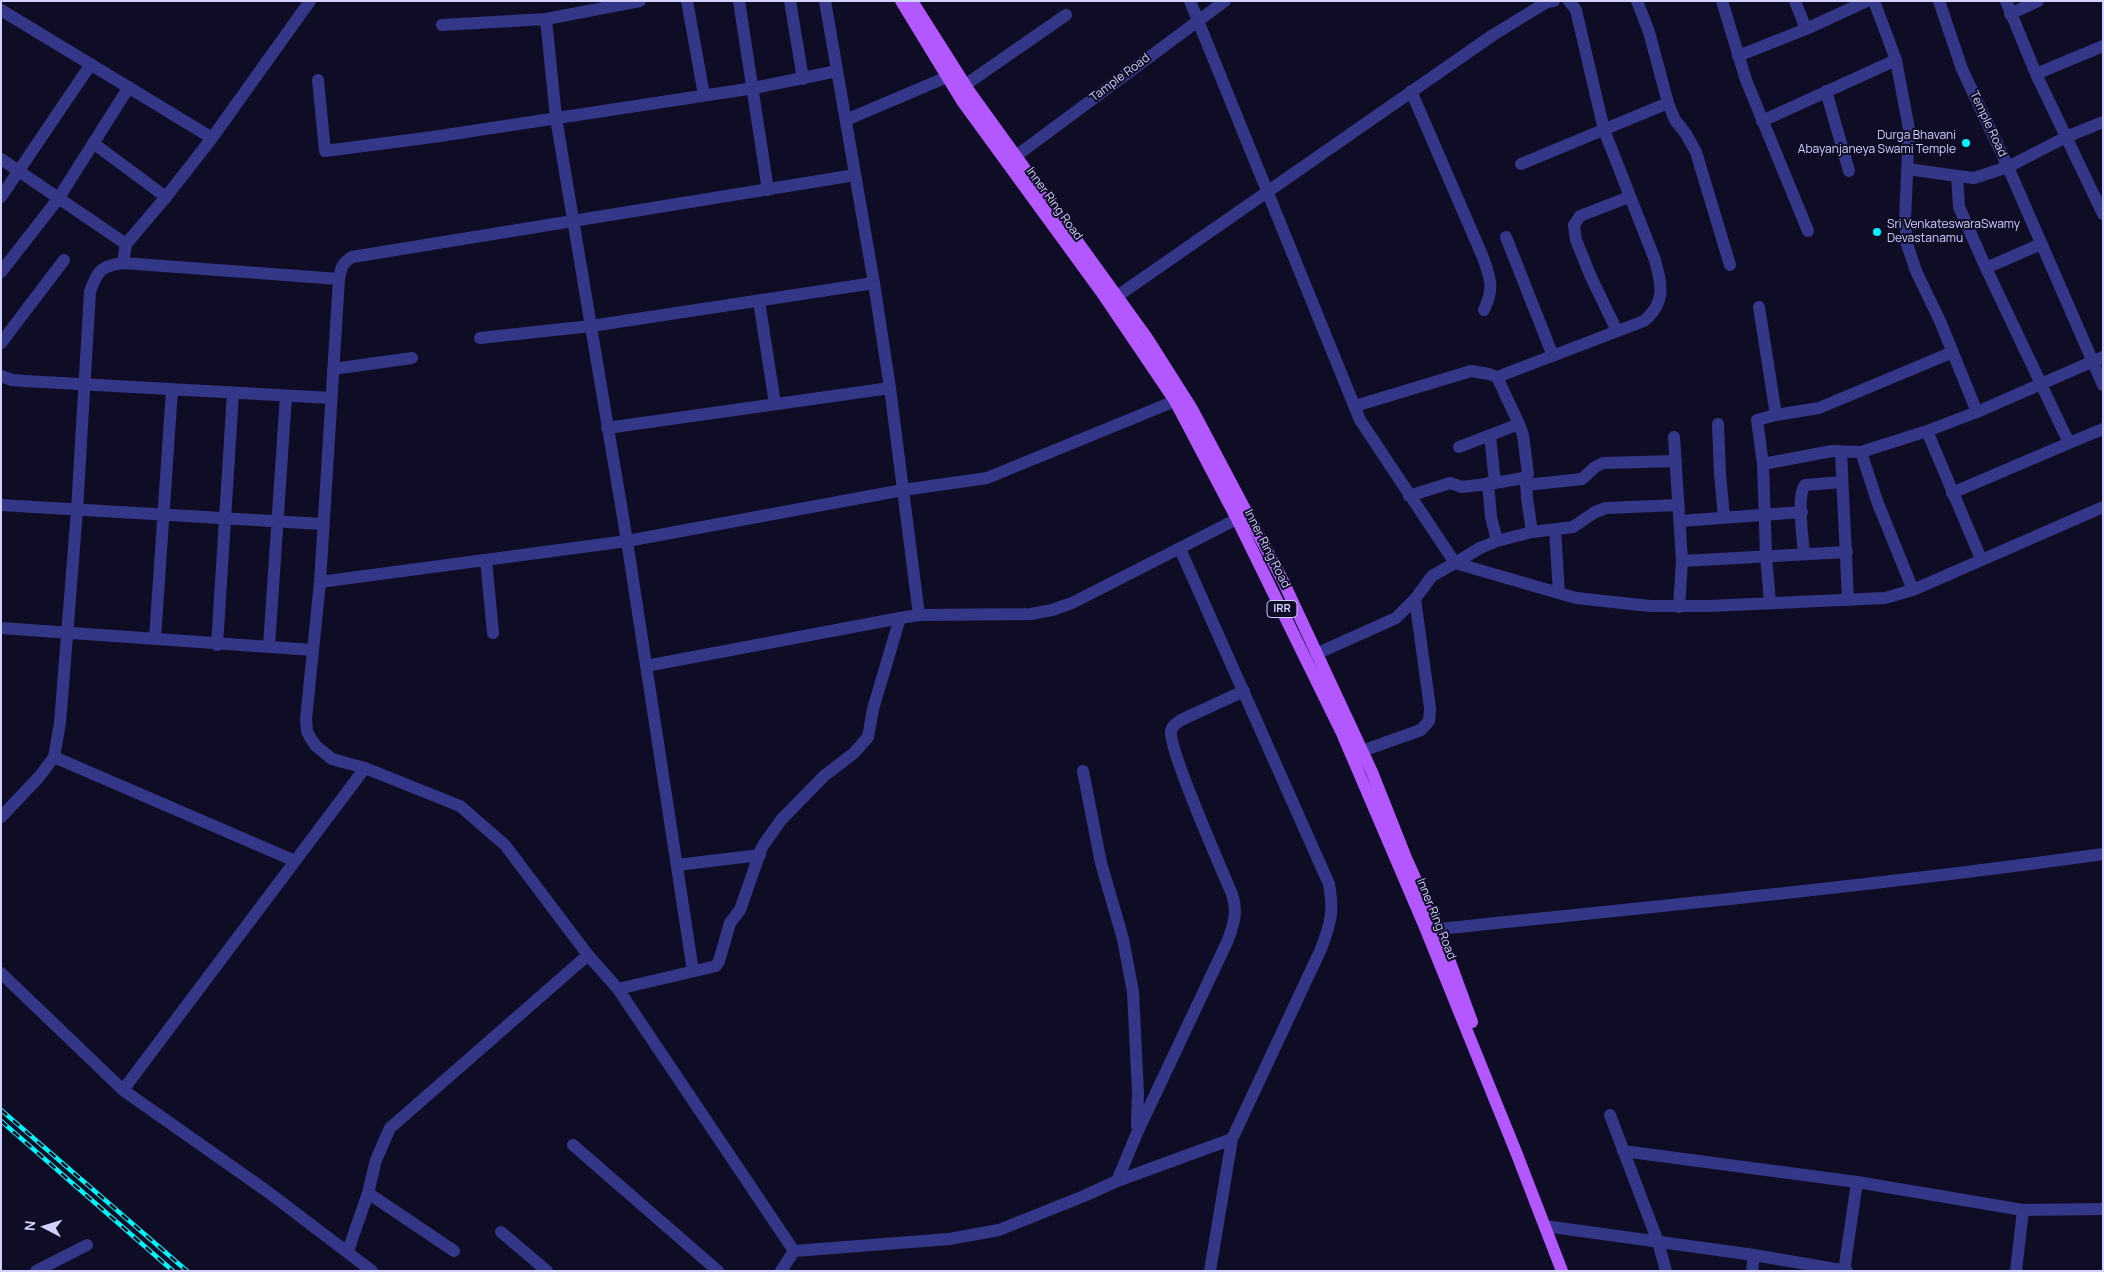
<!DOCTYPE html>
<style>
body{margin:0}
#map{position:relative;width:2104px;height:1272px;overflow:hidden;background:#0f0d25;font-family:Manrope,sans-serif}
canvas{display:block}
.frame{position:absolute;inset:0;border:2px solid #d2d1ff;pointer-events:none}
.north{position:absolute;left:20px;top:1202px;width:50px;height:50px;-webkit-text-stroke:4px #0f0d25;paint-order:stroke;rotate:275deg;font-size:14px;font-weight:700;line-height:20px;text-align:center;color:#d2d1ff}
.north::after{content:'';display:block;margin:auto;width:18px;height:22px;background:#d2d1ff;clip-path:polygon(50% 0,100% 100%,50% 72%,0 100%)}
</style>
<div id="map">
<canvas width="2104" height="1272"></canvas>
<div class="frame"></div>
<div class="north">N</div>
</div>
<script>
const ctx = document.querySelector('canvas').getContext('2d');
ctx.lineJoin = 'round';
function stroke(path, color, width, dash) { ctx.strokeStyle = color; ctx.lineWidth = width; ctx.lineCap = dash ? 'butt' : 'round'; ctx.setLineDash(dash || []); ctx.stroke(path); }
function label(font, color, halo, rows, align = 'center') {
  ctx.font = font + ' Manrope,sans-serif'; ctx.lineWidth = 4; ctx.setLineDash([]); ctx.textBaseline = 'middle'; ctx.strokeStyle = halo; ctx.fillStyle = color; for (const [text, x, y, turn = 0] of rows) {
    ctx.save(); ctx.translate(x, y); ctx.rotate((+turn || 0) * Math.PI / 180); ctx.textAlign = isNaN(turn) ? turn : align; if (halo) ctx.strokeText(text, 0, 0); ctx.fillText(text, 0, 0); ctx.restore();
  }
}
stroke(new Path2D(`
 M687 1 704 95
 M739 1 768 190
 M790 1 803 79
 M825 1 874 283 890 388 919 615
 M1190 1 1360 420 1455 563 1480 548 1497 541 1532 532 1573 527 1595 512 1606 508 1678 505
 M1722 1 1746 80 1808 231
 M1795 1 1806 29 1867 1
 M1874 1 1896 60 1909 129 1905 221 1907 244 1916 271 1940 321 1977 412
 M1939 1 1962 69 2008 167 2103 385
 M2006 1 2036 74 2103 214
 M1 10 212 138
 M2010 14 2038 1
 M546 19 556 118 627 541 693 971
 M442 25 546 19 640 1
 M1738 56 1806 29
 M2036 74 2103 46
 M318 80 325 151 433 137 754 88 837 71
 M965 85 1066 15
 M1411 91 1482 255C1490 277 1495 287 1484 310
 M1826 91 1849 171
 M1668 103 1675 120 1686 134 1696 152 1730 265
 M846 120 947 77
 M1762 121 1896 60
 M93 143 166 197
 M1016 156 1225 1
 M1 159 126 244
 M1521 164 1668 103 1649 32 1637 1
 M1908 169 1957 176
 M1 197 91 64
 M1506 237 1553 356
 M2041 244 1986 268 2069 443 2103 429
 M123 263 126 244 166 197 212 138 310 1
 M1986 268 1959 207 1957 176 1974 178 2008 167 2066 137 2103 122
 M1 272 58 199 129 87
 M1116 297 1493 35 1547 2 1554 1
 M759 301 775 404
 M1759 307 1776 415
 M1617 331 1591 277 1576 240 1574 225 1580 216 1629 197
 M480 338 591 326 874 283
 M1 343 64 260
 M333 369 412 358
 M1 376 12 380 25 381 331 398
 M1497 377 1644 321C1666 302 1662 286 1655 260L1604 130 1576 10 1569 1
 M1355 406 1471 371 1489 374 1497 377 1519 424
 M1718 424 1720 474 1724 517
 M607 428 890 388
 M1927 431 1981 559
 M1490 435 1495 483
 M1674 437 1682 561 1679 607
 M1841 452 1848 600
 M1861 452 1877 501 1913 590
 M1763 464 1832 451 1861 452 1927 431 1977 412 2103 357
 M1526 478 1527 498 1532 532
 M1488 483 1491 517 1497 541
 M1526 485 1582 479 1595 467 1603 463 1676 461
 M1952 493 2069 443
 M1409 496 1450 483 1462 487 1495 483 1523 478 1528 474 1523 435 1519 424 1459 447
 M1 505 322 524
 M1680 521 1802 512
 M1555 530 1559 593
 M1180 549 1329 884C1334 912 1331 922 1321 949L1232 1139 1210 1271
 M1804 554C1803 538 1796 496 1805 485L1842 482
 M486 560 493 633
 M1682 561 1847 552
 M320 582 627 541 903 490 987 478 1175 401 1181 394
 M1770 603 1766 555 1763 464 1757 420 1776 415 1819 408 1953 352
 M1 628 313 650
 M155 638 172 390
 M217 645 233 393
 M269 646 286 396
 M1316 654 1396 618 1415 599 1432 576 1455 563 1576 598 1650 606H1710L1885 598 1913 590 2103 507
 M646 666 900 618 919 615 1031 614 1052 610 1072 603 1237 519
 M1362 751 1421 730 1429 721 1430 708 1415 599
 M54 757 295 861
 M1083 771 1101 863 1123 939 1133 992 1138 1093 1137 1126
 M1 817 39 777 54 757 60 723 77 510 90 292C97 271 101 266 123 263L339 279
 M677 865 760 855
 M1429 926 1438 929C1660 906 1882 885 2103 854
 M1 973 123 1090 268 1192 372 1271
 M618 989 716 966 719 961 730 923 740 910 762 847 781 820 824 776 854 753 868 737 873 709 900 618
 M123 1090 365 768
 M1610 1115 1658 1242 1666 1271
 M573 1145 718 1271
 M1623 1151 1857 1182 2023 1210 2103 1209
 M1117 1181 1137 1133 1228 940C1234 923 1238 911 1232 894 1222 870 1168 748 1171 731 1172 725 1177 723 1181 720L1244 691
 M368 1193 454 1251
 M1545 1226 1754 1255 1847 1271
 M501 1232 547 1271
 M348 1251 368 1193 376 1160 390 1128 588 955
 M794 1251 618 989 588 955 505 845 460 806 365 768 332 759 316 746 311 739 307 731 306 719 320 582 339 279C341 268 342 263 352 257L855 175
 M36 1271 87 1245
 M781 1271 794 1251 949 1239 999 1230 1084 1196 1117 1181 1232 1139
 M1752 1271 1754 1255
 M1844 1271 1857 1182
 M2016 1271 2023 1210`), '#343788', 12);
stroke(new Path2D(`
 M901 1 962 101 1102 293 1175 401 1237 519 1341 731 1424 925 1516 1152 1562 1271
 M912 1 969 91 1147 338 1192 409 1283 581 1372 772 1406 858 1438 929 1472 1022`), '#b358ff', 12);
const rail = new Path2D(`
 M1 1110 187 1271
 M1 1121 173 1271`);
stroke(rail, '#00f6fc', 4.5);
stroke(rail, '#0f0d25', 2.5, [8]);
for (const [x, y, r, color] of [
 [1966,143,5,"#00f6fc"],
 [1877,232,5,"#00f6fc"]
]) { const dot = new Path2D(); dot.arc(x, y, r, 0, 2 * Math.PI); ctx.fillStyle = color; ctx.fill(dot); stroke(dot, '#0f0d25', 2); }
for (const [x, y, w] of [
 [1282,609,30]
]) { const box = new Path2D(); box.roundRect(x - w / 2, y - 8.5, w, 17, 4); ctx.fillStyle = '#0f0d25'; ctx.fill(box); stroke(box, '#d2d1ff', 1); }
label('bold 11px', '#d2d1ff', null, [
 ["IRR",1282,609]
]);
label('12px', '#d2d1ff', '#0f0d25', [
 ["Tample Road",1120,78,-37],
 ["Temple Road",1988,124,65],
 ["Inner Ring Road",1054,204,54],
 ["Inner Ring Road",1267,549,63],
 ["Inner Ring Road",1436,919,68]
]);
label('12px', '#d2d1ff', '#0f0d25', [
 ["Durga Bhavani",1956,136],
 ["Abayanjaneya Swami Temple",1956,150],
 ["Sri VenkateswaraSwamy",1887,225,"left"],
 ["Devastanamu",1887,239,"left"]
], 'right');
</script>
